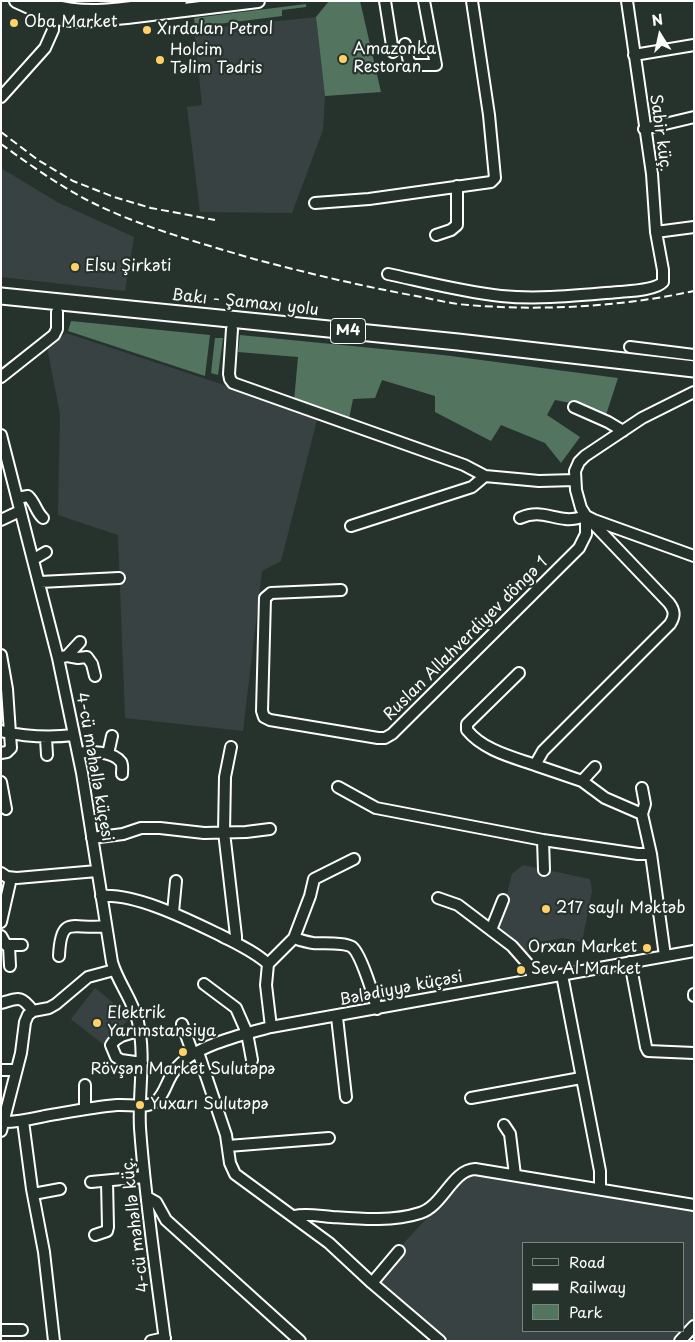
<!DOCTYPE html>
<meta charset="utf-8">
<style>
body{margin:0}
#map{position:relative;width:695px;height:1342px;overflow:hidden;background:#26332d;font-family:"Playpen Sans",sans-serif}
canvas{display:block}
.frame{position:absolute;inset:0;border:2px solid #fff;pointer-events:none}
.legend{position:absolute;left:522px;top:1242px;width:162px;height:90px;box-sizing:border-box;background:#26332d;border:1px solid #7d8581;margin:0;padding:6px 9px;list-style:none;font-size:15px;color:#fff}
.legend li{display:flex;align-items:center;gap:10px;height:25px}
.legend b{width:25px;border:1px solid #7d8581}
.north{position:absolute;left:635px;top:10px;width:50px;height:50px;-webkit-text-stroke:4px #26332d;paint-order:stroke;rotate:350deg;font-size:14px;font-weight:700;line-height:20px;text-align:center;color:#fff}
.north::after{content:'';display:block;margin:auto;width:18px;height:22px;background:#fff;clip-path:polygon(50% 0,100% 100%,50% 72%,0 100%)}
</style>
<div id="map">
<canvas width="695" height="1342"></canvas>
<div class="frame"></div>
<ul class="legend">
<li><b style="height:6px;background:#26332d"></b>Road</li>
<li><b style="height:6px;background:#fff"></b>Railway</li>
<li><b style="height:14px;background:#537560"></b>Park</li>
</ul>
<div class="north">N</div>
</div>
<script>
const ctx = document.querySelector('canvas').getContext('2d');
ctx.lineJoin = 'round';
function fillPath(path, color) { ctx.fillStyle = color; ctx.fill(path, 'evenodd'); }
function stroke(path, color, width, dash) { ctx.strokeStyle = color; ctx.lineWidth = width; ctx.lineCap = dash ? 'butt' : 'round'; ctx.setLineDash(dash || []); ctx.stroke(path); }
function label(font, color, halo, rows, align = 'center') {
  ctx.font = font + ' "Playpen Sans",sans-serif'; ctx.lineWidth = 4.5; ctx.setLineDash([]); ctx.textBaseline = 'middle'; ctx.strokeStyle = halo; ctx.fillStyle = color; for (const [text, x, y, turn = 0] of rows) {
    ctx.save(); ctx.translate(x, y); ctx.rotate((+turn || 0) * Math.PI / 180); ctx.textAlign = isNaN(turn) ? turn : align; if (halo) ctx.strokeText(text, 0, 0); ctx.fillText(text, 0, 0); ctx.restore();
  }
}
fillPath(new Path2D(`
 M316 17 325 96 323 130 292 213 200 212 187 107 202 105 194 30Z
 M1 168 57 202 134 237 125 291 1 277Z
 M66 333 318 416 281 561 262 571 243 731 125 718 118 535 58 515 60 414 47 347Z
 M523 865 590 879 592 891 582 942 563 938 528 944 529 953 523 954 500 929 499 926 512 874Z
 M95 988 131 1017 104 1045 71 1019Z
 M469 1173 694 1211V1319L684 1329V1243H524V1331H683L673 1341H449L379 1282 406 1250 401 1246Z`), '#394242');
fillPath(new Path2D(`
 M329 1H360L381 92 325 96 316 17Z
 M306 4V7L282 10V16L195 27 194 18Z
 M71 321 210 335 205 376 68 331Z
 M240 335 443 355 618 378 606 415 576 404 555 400 547 415 580 437 561 463 545 443 501 425 491 441 435 412V396L382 380 375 398 353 399 349 419 294 401 298 357 238 352Z
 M215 338H223L218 375 211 373Z`), '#537560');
const minor = new Path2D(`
 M385 1 393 52
 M627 1 652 174 656 232 694 227
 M405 44 409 62 414 65H436L424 1
 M634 55 694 45
 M1 97 45 48 53 30V18
 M644 129 694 117
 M315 203 369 199 491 182 495 178 489 115 472 1
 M436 235 451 230 457 225V186
 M388 274C425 282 463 292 501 296 540 300 581 295 619 292 630 291 656 290 663 282V270L656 232
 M232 329 229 374 230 379 233 383 464 465 485 476 539 481 575 480
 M630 347 694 355
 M1 377 54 335 57 329V312
 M574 407 608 422 623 431
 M1 435 58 658 82 773 112 962C118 983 133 1000 138 1022 146 1057 138 1092 140 1128 145 1199 156 1270 165 1341
 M17 498 28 496C35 502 36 512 43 518
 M520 518C538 510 548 517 566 519 573 520 579 518 586 516L594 520 694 556
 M1 520 20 511
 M351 526 472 487 485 476
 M34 559 46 552
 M40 582 119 578
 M341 590 271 593 265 598 262 711 264 717 270 720 378 738H385L392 734 579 548 586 534V516
 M1 655 7 689 11 748 7 752 1 753
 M67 656 78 658 87 657 92 664 95 676
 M62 657 67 656 80 642
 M519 673 467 724V730C483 750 512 757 535 765
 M1 731C27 737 48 738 74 735
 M46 738 47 755
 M231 747 225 777 224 832 236 936V943
 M78 753C89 751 113 751 121 762 123 765 122 770 122 774
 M108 754 112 736
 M582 781 595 767
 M1 782 6 809
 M338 787 376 808 543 840 638 854H651
 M642 814 645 804 642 788
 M92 838 123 834 141 828H160L204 833 246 832 270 829
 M543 840 544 870
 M1 873 7 877 17 878 97 871
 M101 896C135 893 187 919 218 934 235 943 254 951 268 964L266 985 271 1027
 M438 898 458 905 512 946 527 963 534 979
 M173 912 176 881
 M1 922 11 878
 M491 930 503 900
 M1 936 6 945H22
 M294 938C300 940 306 942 313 943 323 944 344 942 352 947 361 954 374 997 377 1009
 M9 946 10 966
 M59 956C61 912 74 931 106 926
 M665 956 651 854 642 814 605 798 582 781 535 765 543 751 670 624C675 616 675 611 669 603L586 516 581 508 576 490 575 471 579 462 585 456 642 418 694 392
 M630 962 646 1047 648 1051 694 1053
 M268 964 294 938 310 896 314 879 354 859
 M562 975 600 1171V1189
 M204 984 236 1008 247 1033 252 1060
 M694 994V996
 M1 1003C19 998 21 995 33 1011
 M337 1017 346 1097
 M182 1024 193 1054
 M139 1031C128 1034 117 1035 111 1045L116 1057 121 1060 142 1063
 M198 1052 226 1135 230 1163 235 1174 329 1243 372 1283 440 1341
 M1 1070H16
 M85 1085V1109
 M471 1098 581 1078
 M23 1121 32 1189 44 1252 54 1341
 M4 1122C18 1122 31 1119 45 1116 69 1112 93 1107 117 1105 129 1104 144 1109 155 1102 165 1095 167 1079 175 1070 192 1046 244 1034 271 1027L694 951
 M504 1125 510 1134 515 1175
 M1 1131 21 1053 25 1022 28 1015 33 1011 49 1008 56 1004 88 977 114 970
 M228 1146 329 1138
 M91 1182 144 1177
 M33 1194 60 1189
 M147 1197 156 1202 166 1220 300 1341
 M294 1216C306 1213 319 1216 332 1217 360 1219 392 1222 420 1213 443 1206 452 1170 475 1169L694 1205
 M95 1235 107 1231 108 1227 107 1181
 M372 1283 399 1251
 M1 1330H22
 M151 1341 165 1338
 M680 1341 694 1326`);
const major = new Path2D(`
 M16 1 53 18 82 21 127 17 258 1
 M39 1C81 20 136 7 180 1`);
const highway = new Path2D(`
 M1 296 458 342 694 369`);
stroke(minor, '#fff', 14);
stroke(major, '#fff', 16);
stroke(highway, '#fff', 19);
stroke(minor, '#26332d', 10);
stroke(major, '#26332d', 12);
stroke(highway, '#26332d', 15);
stroke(new Path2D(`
 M1 132 38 160 73 181 114 197 151 208 215 220
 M1 144C30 165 61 187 93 203 144 228 200 243 254 259 307 273 361 286 416 296 433 299 451 304 468 305 543 311 620 307 694 291`), '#fff', 2, [8, 4]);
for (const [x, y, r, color] of [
 [14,23,5,"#ffd166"],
 [147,30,5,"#ffd166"],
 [343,59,5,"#ffd166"],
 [160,60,5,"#ffd166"],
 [75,267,5,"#ffd166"],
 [546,909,5,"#ffd166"],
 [647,948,5,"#ffd166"],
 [521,970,5,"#ffd166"],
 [97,1023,5,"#ffd166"],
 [183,1052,5,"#ffd166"],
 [140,1105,5,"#ffd166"]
]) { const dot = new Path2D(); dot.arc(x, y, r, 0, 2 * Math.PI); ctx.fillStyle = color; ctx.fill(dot); stroke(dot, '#26332d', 2); }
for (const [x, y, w] of [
 [348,331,35]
]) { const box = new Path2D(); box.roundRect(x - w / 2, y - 12.5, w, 25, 4); ctx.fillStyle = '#26332d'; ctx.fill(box); stroke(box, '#fff', 1); }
label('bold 15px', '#fff', null, [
 ["M4",348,331]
]);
label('16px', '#fff', '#26332d', [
 ["Oba Market",24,23],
 ["Xırdalan Petrol",157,30],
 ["Amazonka",353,50],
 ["Restoran",353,68],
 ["Holcim",170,51],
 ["Təlim Tədris",170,69],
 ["Elsu Şirkəti",85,267],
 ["217 saylı Məktəb",556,909],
 ["Orxan Market",637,948,"right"],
 ["Sev Al Market",531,970],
 ["Elektrik",107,1014],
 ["Yarımstansiya",107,1032],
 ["Rövşən Market Sulutəpə",183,1070,"center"],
 ["Yuxarı Sulutəpə",150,1105]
], 'left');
label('16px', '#fff', '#26332d', [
 ["Sabir küç.",660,133,82],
 ["Bakı - Şamaxı yolu",245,303,6],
 ["Ruslan Allahverdiyev döngə 1",466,639,-45],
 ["4-cü məhəllə küçesi",94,767,80],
 ["Bələdiyyə küçəsi",401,989,-11],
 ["4-cü məhəllə küç.",136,1225,-97]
]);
</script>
